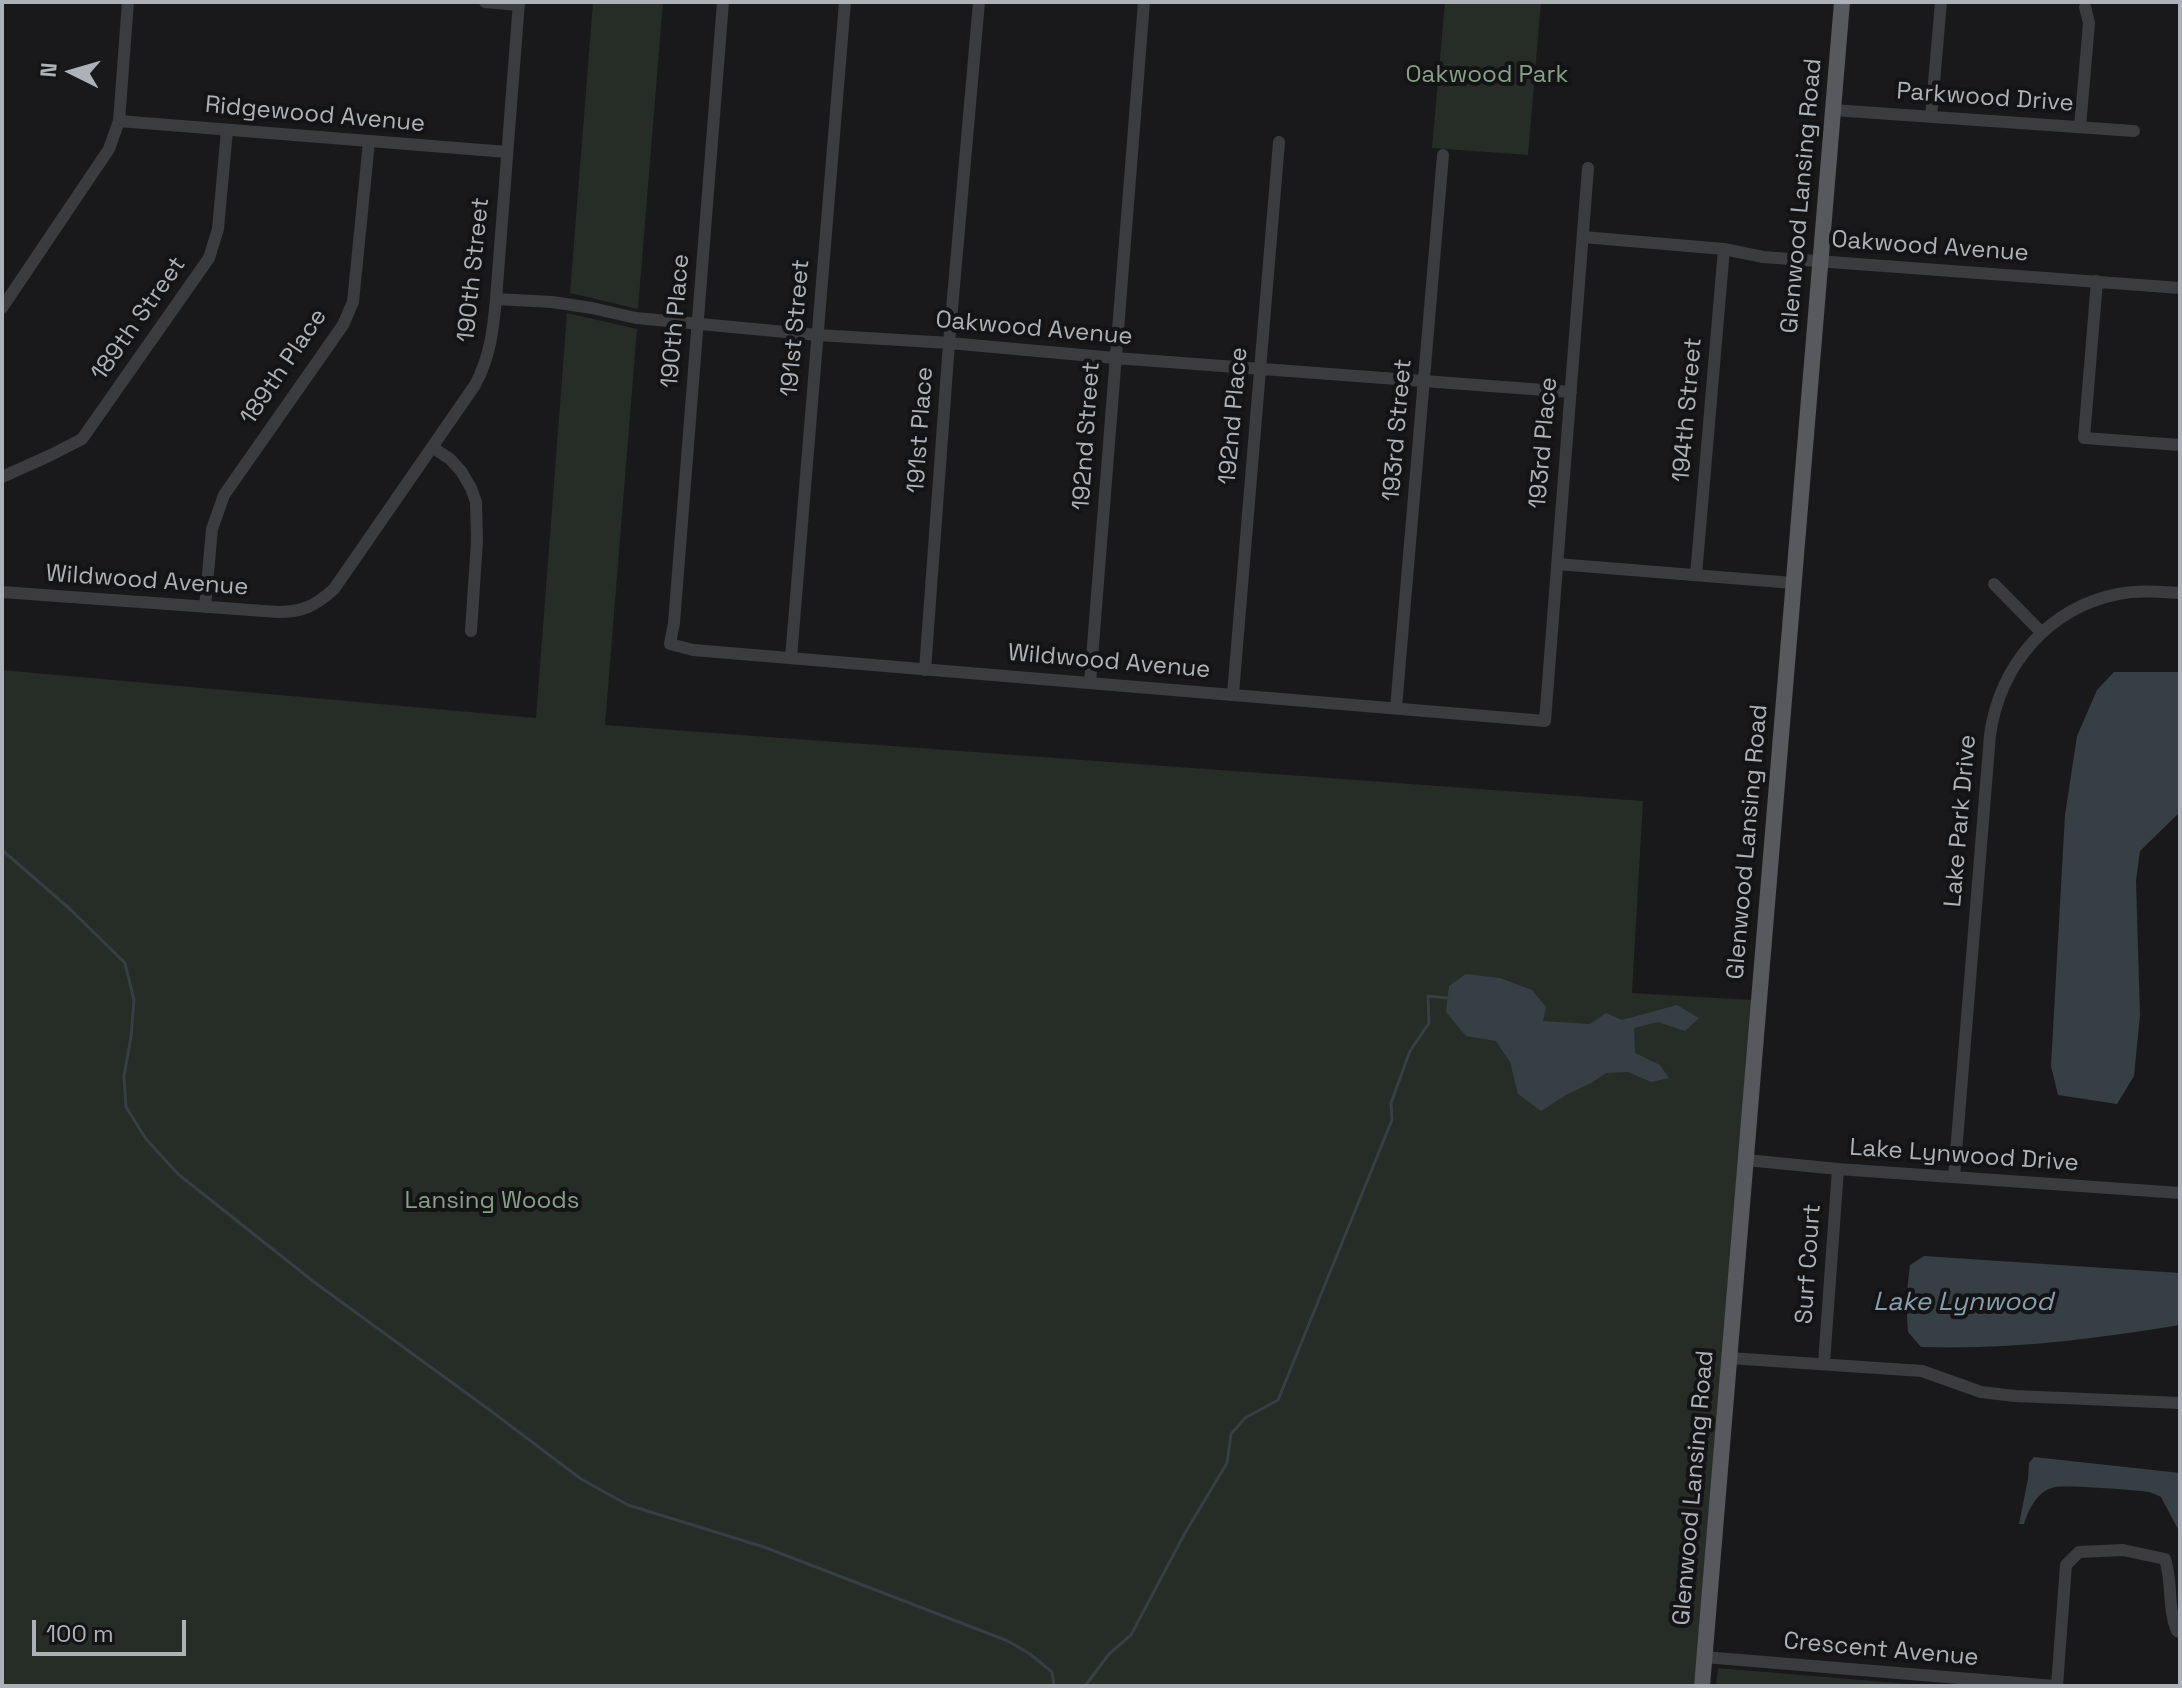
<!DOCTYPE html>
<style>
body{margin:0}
#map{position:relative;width:2182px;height:1688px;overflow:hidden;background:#19191b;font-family:"Space Grotesk",sans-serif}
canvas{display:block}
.frame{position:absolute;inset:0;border:4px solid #adb2b9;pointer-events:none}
.north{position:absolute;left:32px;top:32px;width:80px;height:80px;-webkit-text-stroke:6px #141416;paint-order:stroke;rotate:275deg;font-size:22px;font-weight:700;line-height:32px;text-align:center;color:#adb2b9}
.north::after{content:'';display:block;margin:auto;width:28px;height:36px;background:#adb2b9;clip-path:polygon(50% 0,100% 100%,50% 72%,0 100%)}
.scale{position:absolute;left:32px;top:1620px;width:154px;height:36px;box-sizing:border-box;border:4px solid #adb2b9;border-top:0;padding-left:10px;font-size:24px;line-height:28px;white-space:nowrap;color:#adb2b9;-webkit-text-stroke:6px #141416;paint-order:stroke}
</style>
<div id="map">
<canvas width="2182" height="1688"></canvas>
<div class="frame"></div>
<div class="north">N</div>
<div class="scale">100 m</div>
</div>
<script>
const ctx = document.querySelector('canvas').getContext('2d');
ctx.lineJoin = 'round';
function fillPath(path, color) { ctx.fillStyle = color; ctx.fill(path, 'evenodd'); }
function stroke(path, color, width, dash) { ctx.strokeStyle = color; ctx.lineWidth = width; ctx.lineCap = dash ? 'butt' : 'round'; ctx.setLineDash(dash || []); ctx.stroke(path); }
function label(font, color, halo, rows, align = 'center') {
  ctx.font = font + ' "Space Grotesk",sans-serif'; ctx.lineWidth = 8; ctx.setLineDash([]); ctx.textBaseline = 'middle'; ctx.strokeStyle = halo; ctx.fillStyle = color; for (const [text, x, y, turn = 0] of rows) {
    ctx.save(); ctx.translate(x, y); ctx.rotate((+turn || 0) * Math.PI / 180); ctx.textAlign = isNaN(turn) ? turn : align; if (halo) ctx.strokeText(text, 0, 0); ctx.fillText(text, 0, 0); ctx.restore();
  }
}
fillPath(new Path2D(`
 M593 2H663L638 309 570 293Z
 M1445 2H1541L1528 155 1432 148Z
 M567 313 637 329 605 725 1643 801 1632 993 1752 1000 1694 1686H2V670L536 718Z
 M1718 1668 1933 1686H1716Z`), '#262c26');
fillPath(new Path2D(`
 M2114 672H2180V812L2140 851 2136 881 2140 1015 2134 1076 2117 1104 2058 1095 2051 1066 2065 815 2077 736 2097 690Z
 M1466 974 1500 978 1532 990 1546 1007 1543 1021 1590 1024 1606 1013 1622 1020 1677 1005 1699 1018 1685 1031 1658 1022 1634 1028 1635 1053 1660 1065 1669 1078 1651 1082 1628 1072 1606 1073 1591 1083 1566 1095 1541 1111 1518 1094 1510 1062 1496 1041 1466 1036 1446 1012 1449 986Z
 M1924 1256 2180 1273V1325C2095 1339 2008 1350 1921 1347L1908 1332 1906 1299 1910 1265Z
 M2034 1457 2180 1473V1533L2161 1497C2157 1495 2153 1493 2149 1492 2137 1490 2065 1485 2055 1487 2037 1491 2029 1509 2024 1524H2019L2028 1479 2029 1463Z`), '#363f44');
stroke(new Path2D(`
 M2 850 70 909 125 963 134 1000 131 1037 124 1076 126 1107 146 1139 178 1174 314 1282 491 1411 581 1479 628 1505 764 1547 1008 1641 1030 1654 1052 1672 1054 1686
 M1085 1686 1109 1654 1131 1635 1185 1533 1227 1463 1231 1434 1245 1418 1278 1400 1392 1120 1391 1103 1410 1051 1429 1023 1428 996 1448 998`), '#363f44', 3);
stroke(new Path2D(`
 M485 2 519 5
 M723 2 674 623 670 644 693 650 1545 721 1588 168
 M1833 110 2134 131
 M1931 117 1941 2
 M119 121 507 152
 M2080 127 2089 23 2085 7
 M1583 237 1724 249 1763 257 2180 288
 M2097 281 2084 438 2180 445
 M496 299 552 302 592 308 636 318 818 335 949 343 1115 358 1571 392
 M2 308 109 149 119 121 128 2
 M432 447 450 459 461 471 471 488 476 502 477 541 471 631
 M2 477 51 455 82 439 209 258 218 229 227 130
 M1557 564 1793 583
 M1696 575 1724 249
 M1994 584 2041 632
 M2 592 278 612C303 612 315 606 334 589L475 385C490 357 493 331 496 299L519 2
 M205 607 212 529 224 495 343 325 353 302 369 142
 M791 658 845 2
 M925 670 949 343 979 2
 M1090 683 1144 2
 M1233 694 1279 142
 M1396 708 1443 155
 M1746 1160 1838 1169 2180 1193
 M1954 1177 1990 735C2000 665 2048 608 2118 594 2139 590 2159 592 2180 593
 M1729 1358 1922 1371 1981 1392 2015 1396 2180 1403
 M1824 1363 1838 1169
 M1704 1657 2055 1686
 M2057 1686 2066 1565 2079 1552 2123 1550 2165 1559C2173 1584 2167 1607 2177 1631L2180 1632`), '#3b3c3f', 12);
stroke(new Path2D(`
 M1702 1686 1842 2`), '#57595e', 16);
label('24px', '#87a187', '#141416', [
 ["Oakwood Park",1487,75],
 ["Lansing Woods",492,1201]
]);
label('24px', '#adb2b9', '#141416', [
 ["Parkwood Drive",1985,98,4],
 ["Ridgewood Avenue",315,115,5],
 ["Glenwood Lansing Road",1802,196,-85],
 ["Oakwood Avenue",1930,247,4],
 ["190th Street",474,270,-84],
 ["189th Street",139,319,-55],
 ["190th Place",676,321,-85],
 ["191st Street",796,328,-85],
 ["Oakwood Avenue",1034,329,5],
 ["189th Place",284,367,-56],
 ["194th Street",1688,410,-85],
 ["192nd Place",1234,416,-85],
 ["191st Place",921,430,-86],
 ["193rd Street",1398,430,-85],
 ["192nd Street",1087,436,-86],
 ["193rd Place",1544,443,-85],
 ["Wildwood Avenue",147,581,4],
 ["Wildwood Avenue",1109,662,5],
 ["Lake Park Drive",1961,821,-85],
 ["Glenwood Lansing Road",1748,842,-85],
 ["Lake Lynwood Drive",1964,1156,4],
 ["Surf Court",1809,1264,-86],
 ["Glenwood Lansing Road",1694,1488,-85],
 ["Crescent Avenue",1881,1650,5]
]);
label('italic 26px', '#89a0af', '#141416', [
 ["Lake Lynwood",1963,1303]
]);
</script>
